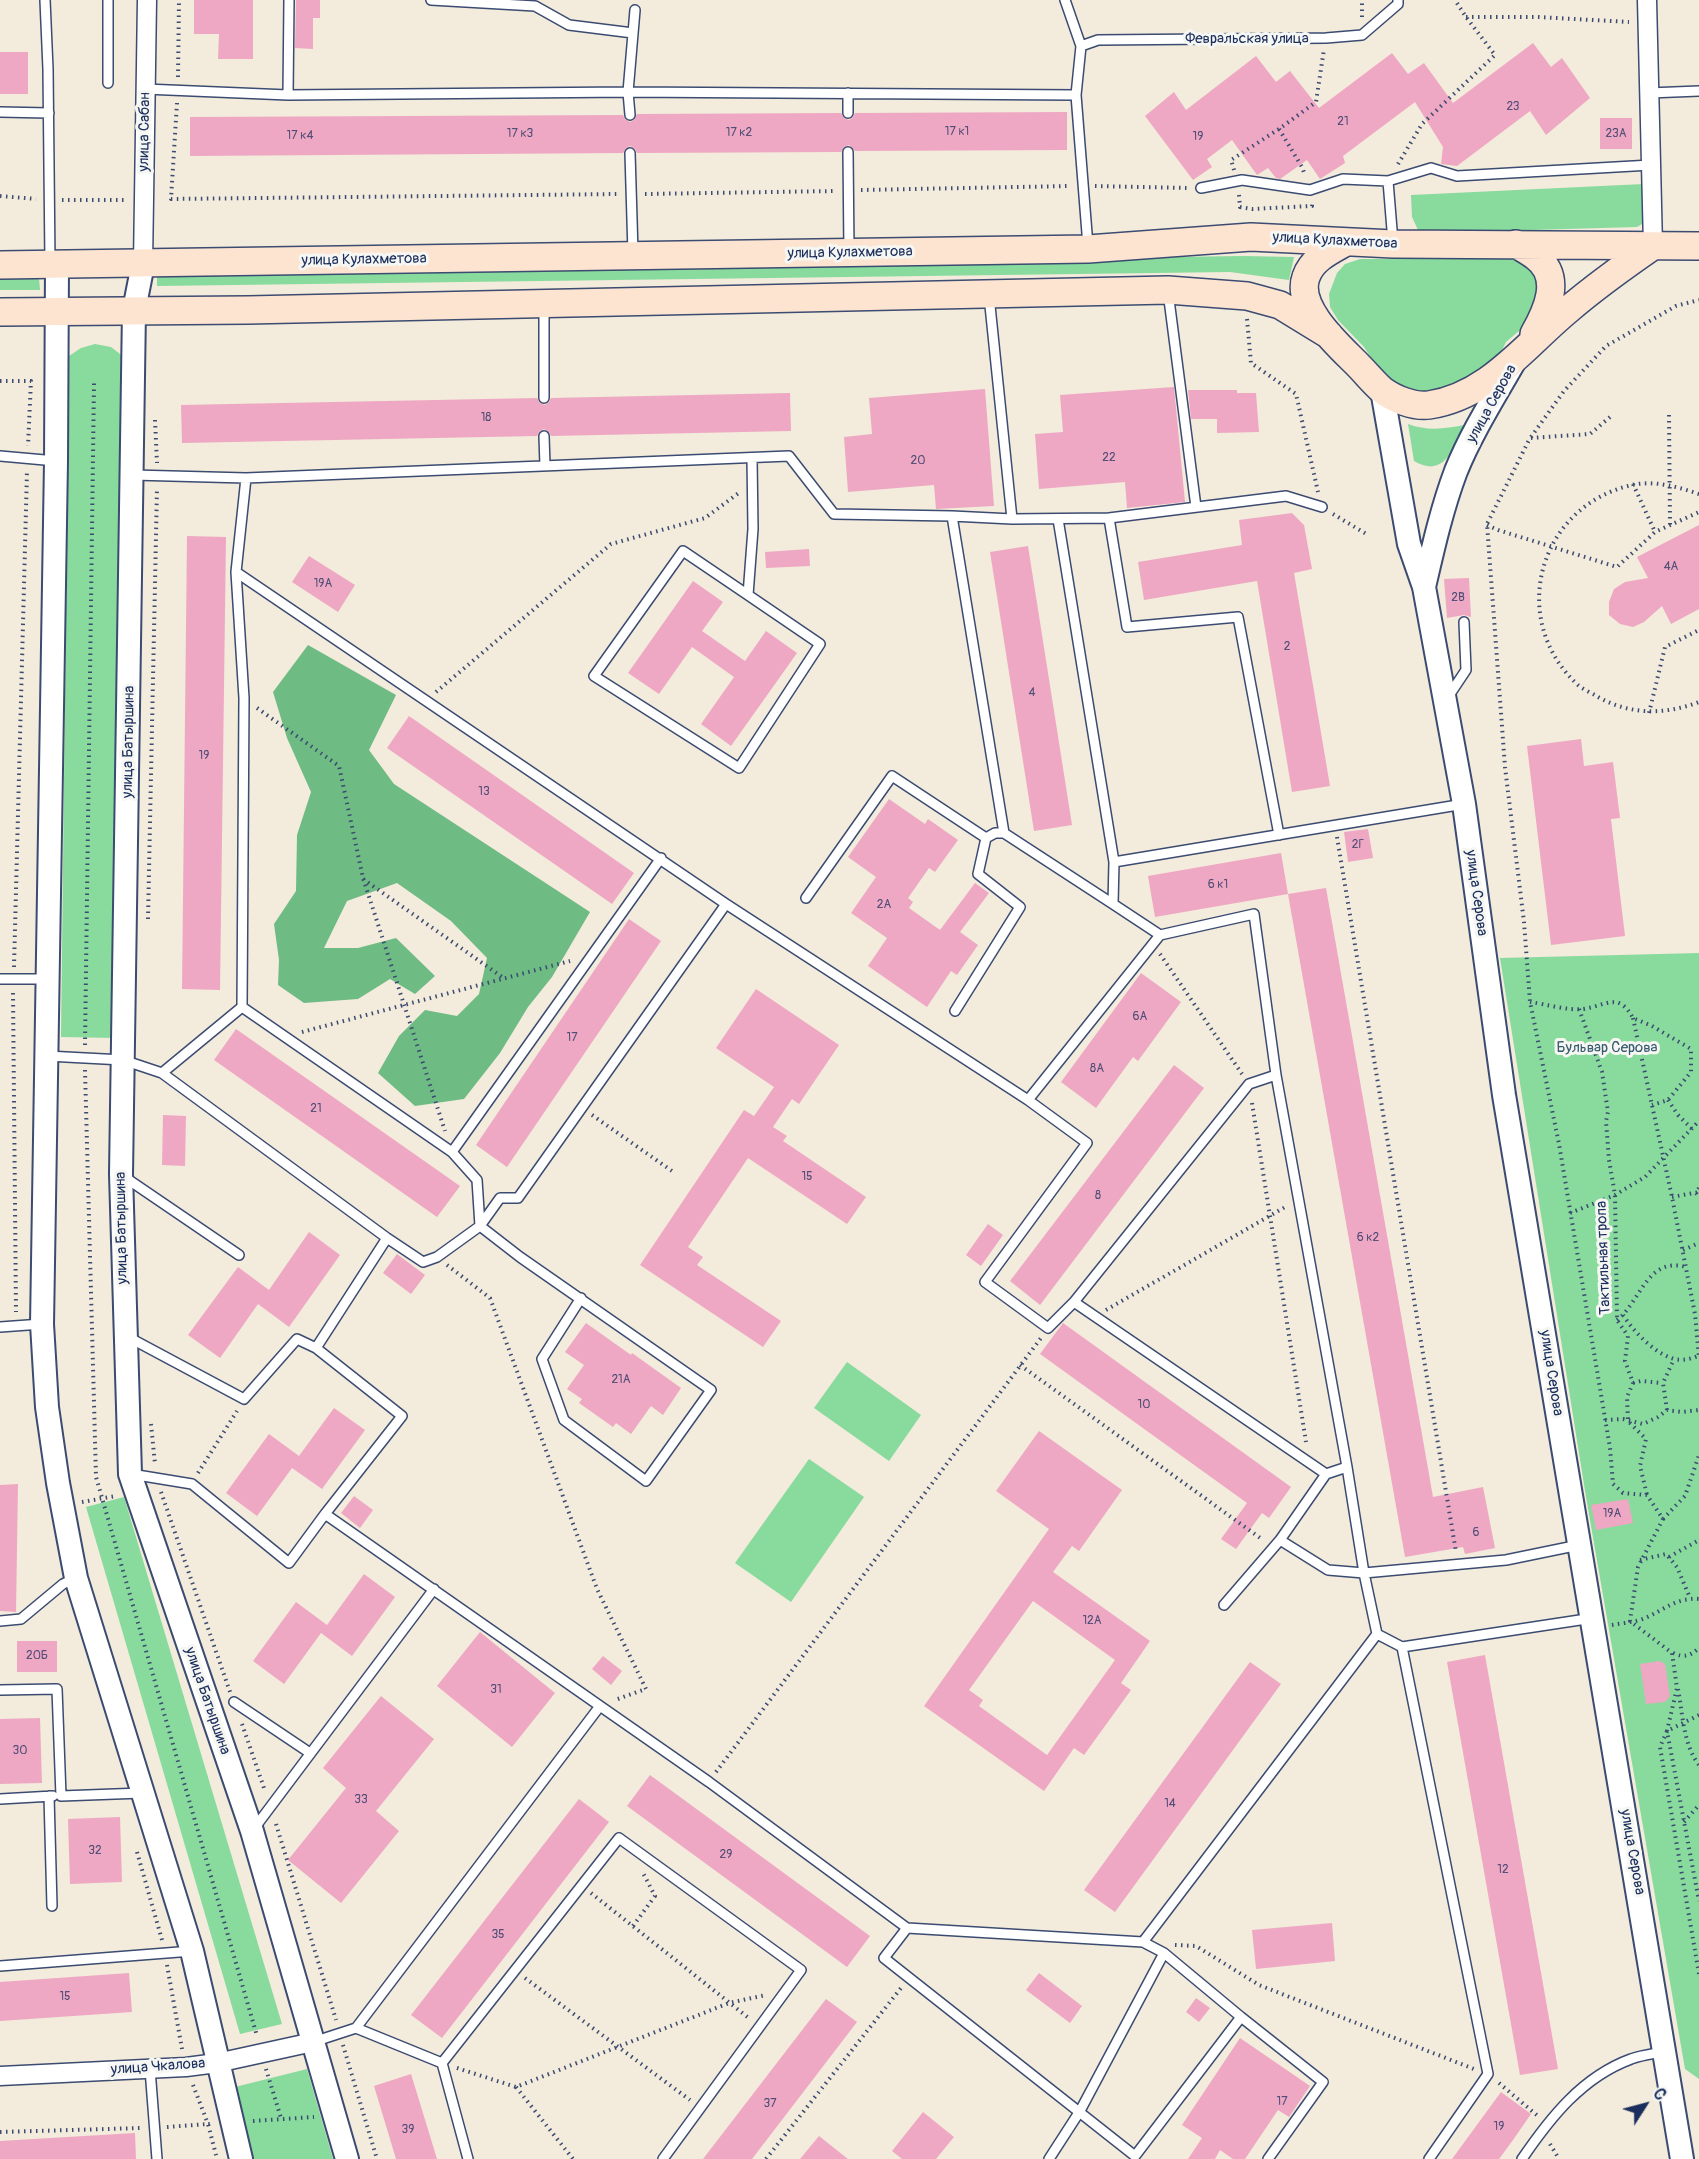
<!DOCTYPE html>
<meta charset="utf-8">
<style>
body{margin:0}
#map{position:relative;width:1699px;height:2159px;overflow:hidden;background:#f3ebdb;font-family:Pangolin,sans-serif}
canvas{display:block}
.north{position:absolute;left:1615px;top:2075px;width:60px;height:60px;-webkit-text-stroke:4px #f6f6f2;paint-order:stroke;rotate:54deg;font-size:16px;font-weight:700;line-height:24px;text-align:center;color:#1b2f5e}
.north::after{content:'';display:block;margin:auto;width:21px;height:27px;background:#1b2f5e;clip-path:polygon(50% 0,100% 100%,50% 72%,0 100%)}
</style>
<div id="map">
<canvas width="1699" height="2159"></canvas>
<div class="north">С</div>
</div>
<script>
const ctx = document.querySelector('canvas').getContext('2d');
ctx.lineJoin = 'round';
function fillPath(path, color) { ctx.fillStyle = color; ctx.fill(path, 'evenodd'); }
function stroke(path, color, width, dash) { ctx.strokeStyle = color; ctx.lineWidth = width; ctx.lineCap = dash ? 'butt' : 'round'; ctx.setLineDash(dash || []); ctx.stroke(path); }
function label(font, color, halo, rows, align = 'center') {
  ctx.font = font + ' Pangolin,sans-serif'; ctx.lineWidth = 6; ctx.setLineDash([]); ctx.textBaseline = 'middle'; ctx.strokeStyle = halo; ctx.fillStyle = color; for (const [text, x, y, turn = 0] of rows) {
    ctx.save(); ctx.translate(x, y); ctx.rotate((+turn || 0) * Math.PI / 180); ctx.textAlign = isNaN(turn) ? turn : align; if (halo) ctx.strokeText(text, 0, 0); ctx.fillText(text, 0, 0); ctx.restore();
  }
}
fillPath(new Path2D(`
 M1644 184 1642 224 1637 227 1426 233 1418 230 1412 217 1411 195Z
 M1243 256 1294 257 1289 280 1230 272 157 286V271Z
 M1360 259H1518L1543 280 1525 326 1506 342 1498 358 1453 390 1412 394 1383 376 1364 347 1338 320 1330 307 1329 294 1337 273 1345 264Z
 M0 278H39L40 290H0Z
 M95 344 111 347 124 357 116 1038 61 1037 69 356 81 348Z
 M1408 424C1427 431 1444 429 1464 425 1453 448 1445 479 1414 461Z
 M1699 953V2079L1685 2069 1586 1497 1500 958Z
 M847 1362 921 1415 889 1461 814 1408Z
 M809 1459 864 1497 791 1602 735 1563Z
 M124 1497 282 2024 240 2034 86 1507Z
 M307 2069 333 2159H253L231 2088Z`), '#88db9d');
fillPath(new Path2D(`
 M308 645 396 695 369 750 394 784 590 912 552 977 528 1007 500 1053 464 1099 415 1106 378 1073 399 1036 425 1010 457 1016 479 994 487 958 451 921 397 883 347 901 324 948H358L396 938 435 976 415 994 390 979 358 999 304 1003 278 985 279 960 274 924 296 891 297 835 311 792 287 738 273 692Z`), '#6ebb84');
fillPath(new Path2D(`
 M194 0H253V59H218L219 34H194Z
 M296 0H320V18H313V49L295 48Z
 M1533 43 1551 67 1562 58 1590 98 1546 135 1530 111 1457 166 1441 164 1443 147 1415 102 1343 156 1345 163 1320 179 1307 160 1280 179 1276 178 1268 168 1257 175 1232 140 1207 159 1212 167 1193 180 1145 116 1174 92 1186 110 1256 56 1276 82 1290 71 1319 108 1392 53 1408 74 1424 63 1453 103Z
 M0 52H28V94H0Z
 M1067 112V150L855 151 849 145 844 147 841 152 637 153 635 149 630 146 626 148 623 153 190 156V117L623 115 625 119 630 122 634 120 637 114 841 113 844 118 849 120 853 117 855 113Z
 M1600 118H1632V149H1600Z
 M1174 387 1185 502 1127 508 1125 482 1039 489 1035 434 1063 432 1060 395Z
 M985 389 994 506 936 509 934 485 848 492 844 437 872 434 869 398Z
 M1188 390H1237V393H1256L1259 432 1217 433V419H1191Z
 M790 393 791 431 551 436 549 432 544 429 540 431 537 436 182 443 181 405 537 398 540 403 545 405 549 402 551 398Z
 M1292 513 1304 525 1312 569 1294 573 1330 786 1292 792 1257 581 1144 600 1138 562 1242 545 1239 520Z
 M1699 525V609L1671 624 1662 606 1644 622 1633 627 1620 624 1609 615V602L1614 589 1625 582 1648 578 1637 557Z
 M187 536 226 537 220 990 182 989Z
 M1028 546 1072 825 1034 831 990 552Z
 M809 549 810 566 766 568 765 552Z
 M309 556 355 585 338 612 292 582Z
 M1469 578 1471 617 1464 615 1447 618 1444 579Z
 M693 581 723 602 702 631 745 661 766 631 797 653 731 746 701 724 734 677 692 647 659 694 628 673Z
 M409 716 634 873 612 904 387 748Z
 M1581 739 1584 766 1613 762 1620 818 1611 819 1625 936 1551 945 1527 746Z
 M889 799 925 824 928 819 958 840 935 872 929 868 908 898 913 902 909 908 940 930 975 883 989 893 960 932 978 945 957 975 951 971 927 1007 868 966 887 938 851 913 876 877 848 857Z
 M1368 829 1373 858 1348 862 1344 832Z
 M1281 853 1288 894 1155 917 1148 876Z
 M1326 888 1433 1497 1483 1487 1495 1548 1465 1554 1463 1547 1405 1557 1288 894Z
 M629 919 661 941 507 1167 476 1145Z
 M1141 973 1181 1002 1138 1061 1133 1057 1096 1108 1061 1082Z
 M756 989 839 1045 799 1104 792 1099 773 1127 787 1136 783 1141 866 1197 847 1224 748 1158 688 1247 703 1257 697 1265 781 1321 763 1347 640 1265 744 1110 754 1116 774 1087 716 1048Z
 M236 1029 460 1186 437 1217 214 1060Z
 M1174 1065 1204 1088 1040 1305 1010 1281Z
 M163 1115 186 1116 185 1166 162 1165Z
 M988 1224 1003 1235 981 1266 966 1255Z
 M309 1232 340 1255 289 1327 258 1304 220 1358 188 1335 238 1267 269 1290Z
 M397 1254 425 1275 411 1294 383 1273Z
 M586 1323 631 1355 632 1353 681 1388 663 1415 651 1406 631 1434 616 1423 613 1427 579 1403 582 1399 567 1389 584 1365 565 1352Z
 M1063 1323 1291 1487 1269 1518 1262 1513 1236 1549 1221 1539 1247 1503 1040 1354Z
 M334 1408 365 1430 322 1489 292 1468 257 1516 226 1493 269 1434 299 1456Z
 M1039 1431 1122 1490 1079 1551 1072 1546 1053 1572 1150 1641 1121 1683 1131 1690 1084 1755 1074 1748 1044 1791 924 1706 1049 1529 996 1491ZM1033 1601 1115 1660 1047 1755 979 1706 983 1700 969 1690Z
 M18 1484 16 1612 0 1611V1485Z
 M354 1496 373 1510 360 1528 341 1513Z
 M1628 1499 1633 1523 1596 1530 1591 1505Z
 M364 1574 395 1597 352 1656 321 1633 284 1684 253 1661 296 1602 327 1625Z
 M480 1632 555 1693 512 1747 437 1686Z
 M17 1641H57V1672H17Z
 M1485 1655 1558 2069 1520 2075 1447 1662Z
 M603 1656 622 1671 611 1685 592 1669Z
 M1660 1661 1665 1664 1670 1696 1665 1702 1646 1704 1640 1664Z
 M1250 1662 1281 1684 1115 1912 1084 1890Z
 M381 1696 434 1739 376 1811 399 1831 341 1903 288 1860 346 1788 323 1768Z
 M40 1718 42 1783 0 1784V1719Z
 M650 1775 870 1936 847 1967 627 1806Z
 M579 1799 609 1822 442 2038 411 2015Z
 M120 1817 122 1882 70 1884 68 1819Z
 M1332 1923 1335 1961 1256 1969 1252 1930Z
 M129 1973 132 2012 0 2021V1982Z
 M1039 1973 1082 2006 1070 2023 1026 1990Z
 M1196 1998 1210 2008 1199 2022 1186 2012Z
 M826 1999 857 2022 752 2159H703Z
 M1240 2038 1310 2086 1289 2117 1278 2110 1245 2159H1233L1220 2150 1215 2159H1188L1202 2138 1182 2125Z
 M411 2074 419 2100 437 2159H396L374 2086Z
 M1501 2092 1531 2114 1513 2140 1499 2159H1452Z
 M923 2112 954 2137 936 2159H902L892 2151Z
 M135 2133 136 2159H0V2141Z
 M819 2136 848 2159H800Z`), '#eea8c3');
const service = new Path2D(`
 M45 0 48 69 50 263
 M431 0 535 6 569 25 633 33
 M1065 0 1081 46 1076 95 1088 246
 M1081 46 1098 40 1326 38 1362 35 1398 4V0
 M108 83V0
 M145 89 288 95 628 92 1076 95
 M848 93V113
 M1649 93 1699 91
 M288 95 289 0
 M0 112 49 113
 M630 115 628 92 635 10
 M848 152 849 251
 M630 153 633 253
 M1388 181 1393 242
 M1201 188 1242 180 1310 190 1343 179 1388 181 1431 168 1457 176 1651 165
 M1168 292 1196 507
 M989 296 1012 519 952 516 1004 833 1113 904
 M544 306V398
 M544 436 545 466
 M0 456 56 461
 M246 478 789 456 834 514 952 516
 M1109 518 1127 627 1238 617 1279 835
 M1012 519 1109 518 1286 496 1322 507
 M1058 519 1114 862
 M236 572 726 904 1028 1100 1160 935 1254 914 1276 1075 1347 1467 1364 1573 1377 1634 1402 1647 1593 1618
 M748 595 820 644 739 768 594 676 683 551 748 595 753 529 752 458
 M1448 697 1466 670 1464 622
 M806 898 892 776 986 838
 M1160 935 1113 904 1114 862 1464 804
 M0 979H48
 M242 1007 452 1152 661 858
 M955 1011 1020 907 978 874 986 838 995 833H1004
 M47 1056 123 1060 162 1073 242 1007 244 698 236 572 246 478 133 475
 M162 1073 387 1238 423 1262 437 1257 480 1226 500 1198H518L726 904
 M1028 1100 1087 1143 985 1282 1048 1328 1074 1302 1249 1084 1276 1075
 M452 1152 477 1180 480 1226 520 1257 711 1390 646 1481 564 1420 542 1359 581 1298
 M123 1176 239 1255
 M1074 1302 1326 1474 1347 1467
 M0 1327 42 1324
 M128 1337 244 1399 297 1339 316 1348 387 1238
 M316 1348 402 1416 325 1514
 M131 1474 192 1484 289 1563 325 1514 600 1706
 M1280 1540 1328 1570 1364 1573 1506 1560 1579 1545
 M1224 1605 1280 1540 1326 1474
 M0 1621 21 1619 63 1584 76 1578
 M1402 1647 1488 2074 1429 2159
 M0 1690 57 1689 61 1796 142 1793
 M234 1702 310 1753
 M49 1796 52 1906
 M0 1799 53 1796
 M253 1830 434 1589
 M907 1928 884 1958 1135 2156 1241 2017 1164 1953
 M0 1966 192 1951
 M1241 2017 1323 2082 1268 2159
 M356 2028 600 1706 709 1782 907 1928 1143 1942 1377 1634
 M313 2042 356 2028 442 2063
 M150 2069 157 2159
 M468 2159 442 2063 619 1838 801 1970 663 2159
 M1049 2159 1080 2111 1164 1953 1143 1942
 M1522 2159C1550 2118 1582 2077 1631 2059 1641 2055 1652 2054 1663 2052`);
const minor = new Path2D(`
 M1647 0 1653 246
 M143 264 147 0
 M0 2076 186 2067 217 2063 313 2042`);
const tertiary = new Path2D(`
 M57 264 56 461 42 1324 47 1407 58 1483 76 1578 192 1951 241 2159
 M143 264 134 310 121 1174 130 1474 252 1831 347 2159
 M1382 390 1409 544 1424 587 1464 804 1504 1095 1682 2159
 M1424 587C1433 548 1442 508 1456 471 1471 434 1493 399 1513 364`);
const secondary = new Path2D(`
 M1346 242C1330 251 1312 259 1306 277 1295 307 1338 345 1357 364 1365 372 1373 382 1382 390 1394 399 1414 407 1429 405 1489 396 1525 345 1569 309 1596 286 1624 266 1653 246
 M1516 244C1522 248 1530 252 1536 257 1563 277 1547 311 1534 334
 M0 265 1088 249 1251 237 1393 244 1699 246
 M0 312 248 310 1168 290 1247 296 1280 305 1329 335`);
stroke(service, '#3b4b71', 12);
stroke(minor, '#3b4b71', 21);
stroke(tertiary, '#3b4b71', 26);
stroke(secondary, '#3b4b71', 30);
stroke(new Path2D(`
 M1362 17V0
 M1466 17H1538L1629 22
 M178 77 179 0
 M177 103 171 199 619 194
 M1279 129 1302 167 1305 175
 M1398 164 1422 124 1495 55 1466 17 1455 0
 M1234 170 1231 160 1279 129 1316 102 1324 49
 M1095 186 1189 188
 M861 190 1069 186
 M645 194 835 191
 M1239 195 1240 207 1252 209 1312 206V203
 M0 196 36 199
 M62 200H126
 M1247 319 1251 363 1296 394 1318 492
 M0 381H31L28 446
 M1669 415 1670 526
 M1610 417 1590 434 1530 438 1487 524 1505 767 1524 922 1530 1002 1559 1144 1610 1448 1613 1484 1623 1493 1647 1495 1663 1519 1638 1567 1630 1621 1672 1653 1677 1688 1667 1731 1699 1901
 M155 420 157 463
 M1531 437 1564 391 1606 346 1676 306 1699 300
 M1633 484 1655 532
 M1699 494C1678 487 1655 480 1632 485 1538 506 1507 620 1578 685 1584 690 1592 693 1598 697 1630 715 1665 715 1699 702
 M1333 514 1368 535
 M1487 525 1498 530 1617 567 1655 532 1699 512
 M436 692 611 544 705 518 740 492
 M257 708 339 766 363 878 445 1131
 M1649 713 1665 647 1699 630
 M1337 837 1456 1552
 M363 879 505 979
 M148 919 157 488
 M1160 954 1242 1074
 M14 967 27 471
 M13 993 16 1312
 M1530 1002C1545 1004 1569 1011 1583 1009 1606 1006 1618 991 1633 1018L1652 1026 1691 1049V1072L1668 1100 1652 1105
 M1579 1009 1602 1072 1608 1112 1606 1121 1609 1160 1615 1195 1617 1320 1628 1336 1625 1361 1633 1383 1627 1397 1628 1421 1646 1439 1640 1466 1647 1495
 M1633 1018 1672 1197 1695 1314 1699 1358
 M302 1032 570 961
 M85 1045 94 383
 M85 1070 96 1477 257 2036
 M1668 1100 1678 1115 1692 1129
 M1252 1103 1306 1442
 M592 1115 672 1171
 M1699 1188 1696 1193 1699 1197
 M1672 1197 1699 1192
 M1570 1213 1615 1195 1645 1177 1699 1121
 M1683 1250 1699 1243
 M447 1265 490 1298 597 1589 646 1689 615 1700
 M1106 1310 1287 1206
 M1623 1315C1634 1332 1654 1353 1674 1359 1683 1361 1690 1359 1698 1356
 M1617 1320C1640 1303 1647 1256 1686 1267
 M1020 1365 1263 1540
 M1633 1383 1641 1381 1662 1383
 M1667 1410 1663 1383 1674 1359
 M1605 1420 1623 1419 1643 1424 1658 1417 1667 1410 1682 1412 1699 1410
 M151 1424 155 1464
 M198 1473 237 1411
 M161 1492 230 1692
 M82 1502 116 1496
 M1663 1519 1685 1496 1699 1455
 M1669 1557 1699 1540
 M1640 1560 1666 1554 1677 1567 1690 1598
 M1612 1625C1623 1623 1636 1622 1645 1618 1664 1610 1677 1597 1699 1599
 M1673 1653C1684 1658 1690 1656 1699 1648
 M1678 1689C1683 1715 1683 1744 1699 1765
 M1699 1715 1667 1731 1660 1747 1699 1974
 M242 1724 265 1791
 M716 1772 1041 1338
 M1684 1822 1699 1805
 M276 1824 336 2020
 M137 1852 162 1940
 M591 1893 750 2019
 M633 1926 655 1896 643 1873
 M1175 1945 1196 1946 1259 1985 1474 2069
 M167 1965 182 2049
 M525 1978 690 2100
 M343 2045 377 2159
 M457 2068 516 2087 729 2003 766 1995
 M266 2069 281 2118
 M1499 2083 1539 2117
 M193 2085 208 2124H212
 M516 2087 573 2159
 M253 2121 314 2117
 M167 2127 208 2124 217 2159
 M0 2132 142 2128
 M1550 2144 1559 2159
 M766 2159 901 1988`), '#3b4b71', 4, [1.5, 4.5]);
stroke(service, '#fff', 9);
stroke(minor, '#fff', 18);
stroke(tertiary, '#fff', 22);
stroke(secondary, '#fde4d1', 27);
label('12px', '#504d77', null, [
 ["23",1513,107],
 ["21",1343,122],
 ["17 к1",957,132],
 ["17 к2",739,133],
 ["17 к3",520,134],
 ["23А",1616,134],
 ["17 к4",300,136],
 ["19",1198,137],
 ["18",486,418],
 ["22",1109,458],
 ["20",918,461],
 ["4А",1671,567],
 ["19А",323,584],
 ["2В",1458,598],
 ["2",1287,647],
 ["4",1032,693],
 ["19",204,756],
 ["13",484,792],
 ["2Г",1358,845],
 ["6 к1",1218,885],
 ["2А",884,905],
 ["6А",1140,1017],
 ["17",572,1038],
 ["8А",1097,1069],
 ["21",316,1109],
 ["15",807,1177],
 ["8",1098,1196],
 ["6 к2",1368,1238],
 ["21А",621,1380],
 ["10",1144,1405],
 ["19А",1612,1514],
 ["6",1476,1533],
 ["12А",1092,1621],
 ["20Б",37,1656],
 ["31",496,1690],
 ["30",20,1751],
 ["33",361,1800],
 ["14",1170,1804],
 ["32",95,1851],
 ["29",726,1855],
 ["12",1503,1870],
 ["35",498,1935],
 ["15",65,1997],
 ["17",1282,2102],
 ["37",770,2104],
 ["19",1499,2127],
 ["39",408,2130]
]);
label('15px', '#1b2f5e', '#f6f6f2', [
 ["Февральская улица",1247,39],
 ["улица Сабан",145,132,-89],
 ["улица Кулахметова",1335,241,3],
 ["улица Кулахметова",850,253,-1],
 ["улица Кулахметова",364,260,-1],
 ["улица Серова",1492,404,-61],
 ["улица Батыршина",129,742,-89],
 ["улица Серова",1476,893,82],
 ["улица Батыршина",122,1228,-91],
 ["Тактильная тропа",1604,1258,-92],
 ["улица Серова",1551,1373,81],
 ["улица Батыршина",207,1701,71],
 ["улица Серова",1632,1852,80],
 ["улица Чкалова",158,2067,-4]
]);
label('15px', '#365a6e', '#f6f6f2', [
 ["Бульвар Серова",1607,1048]
]);
</script>
